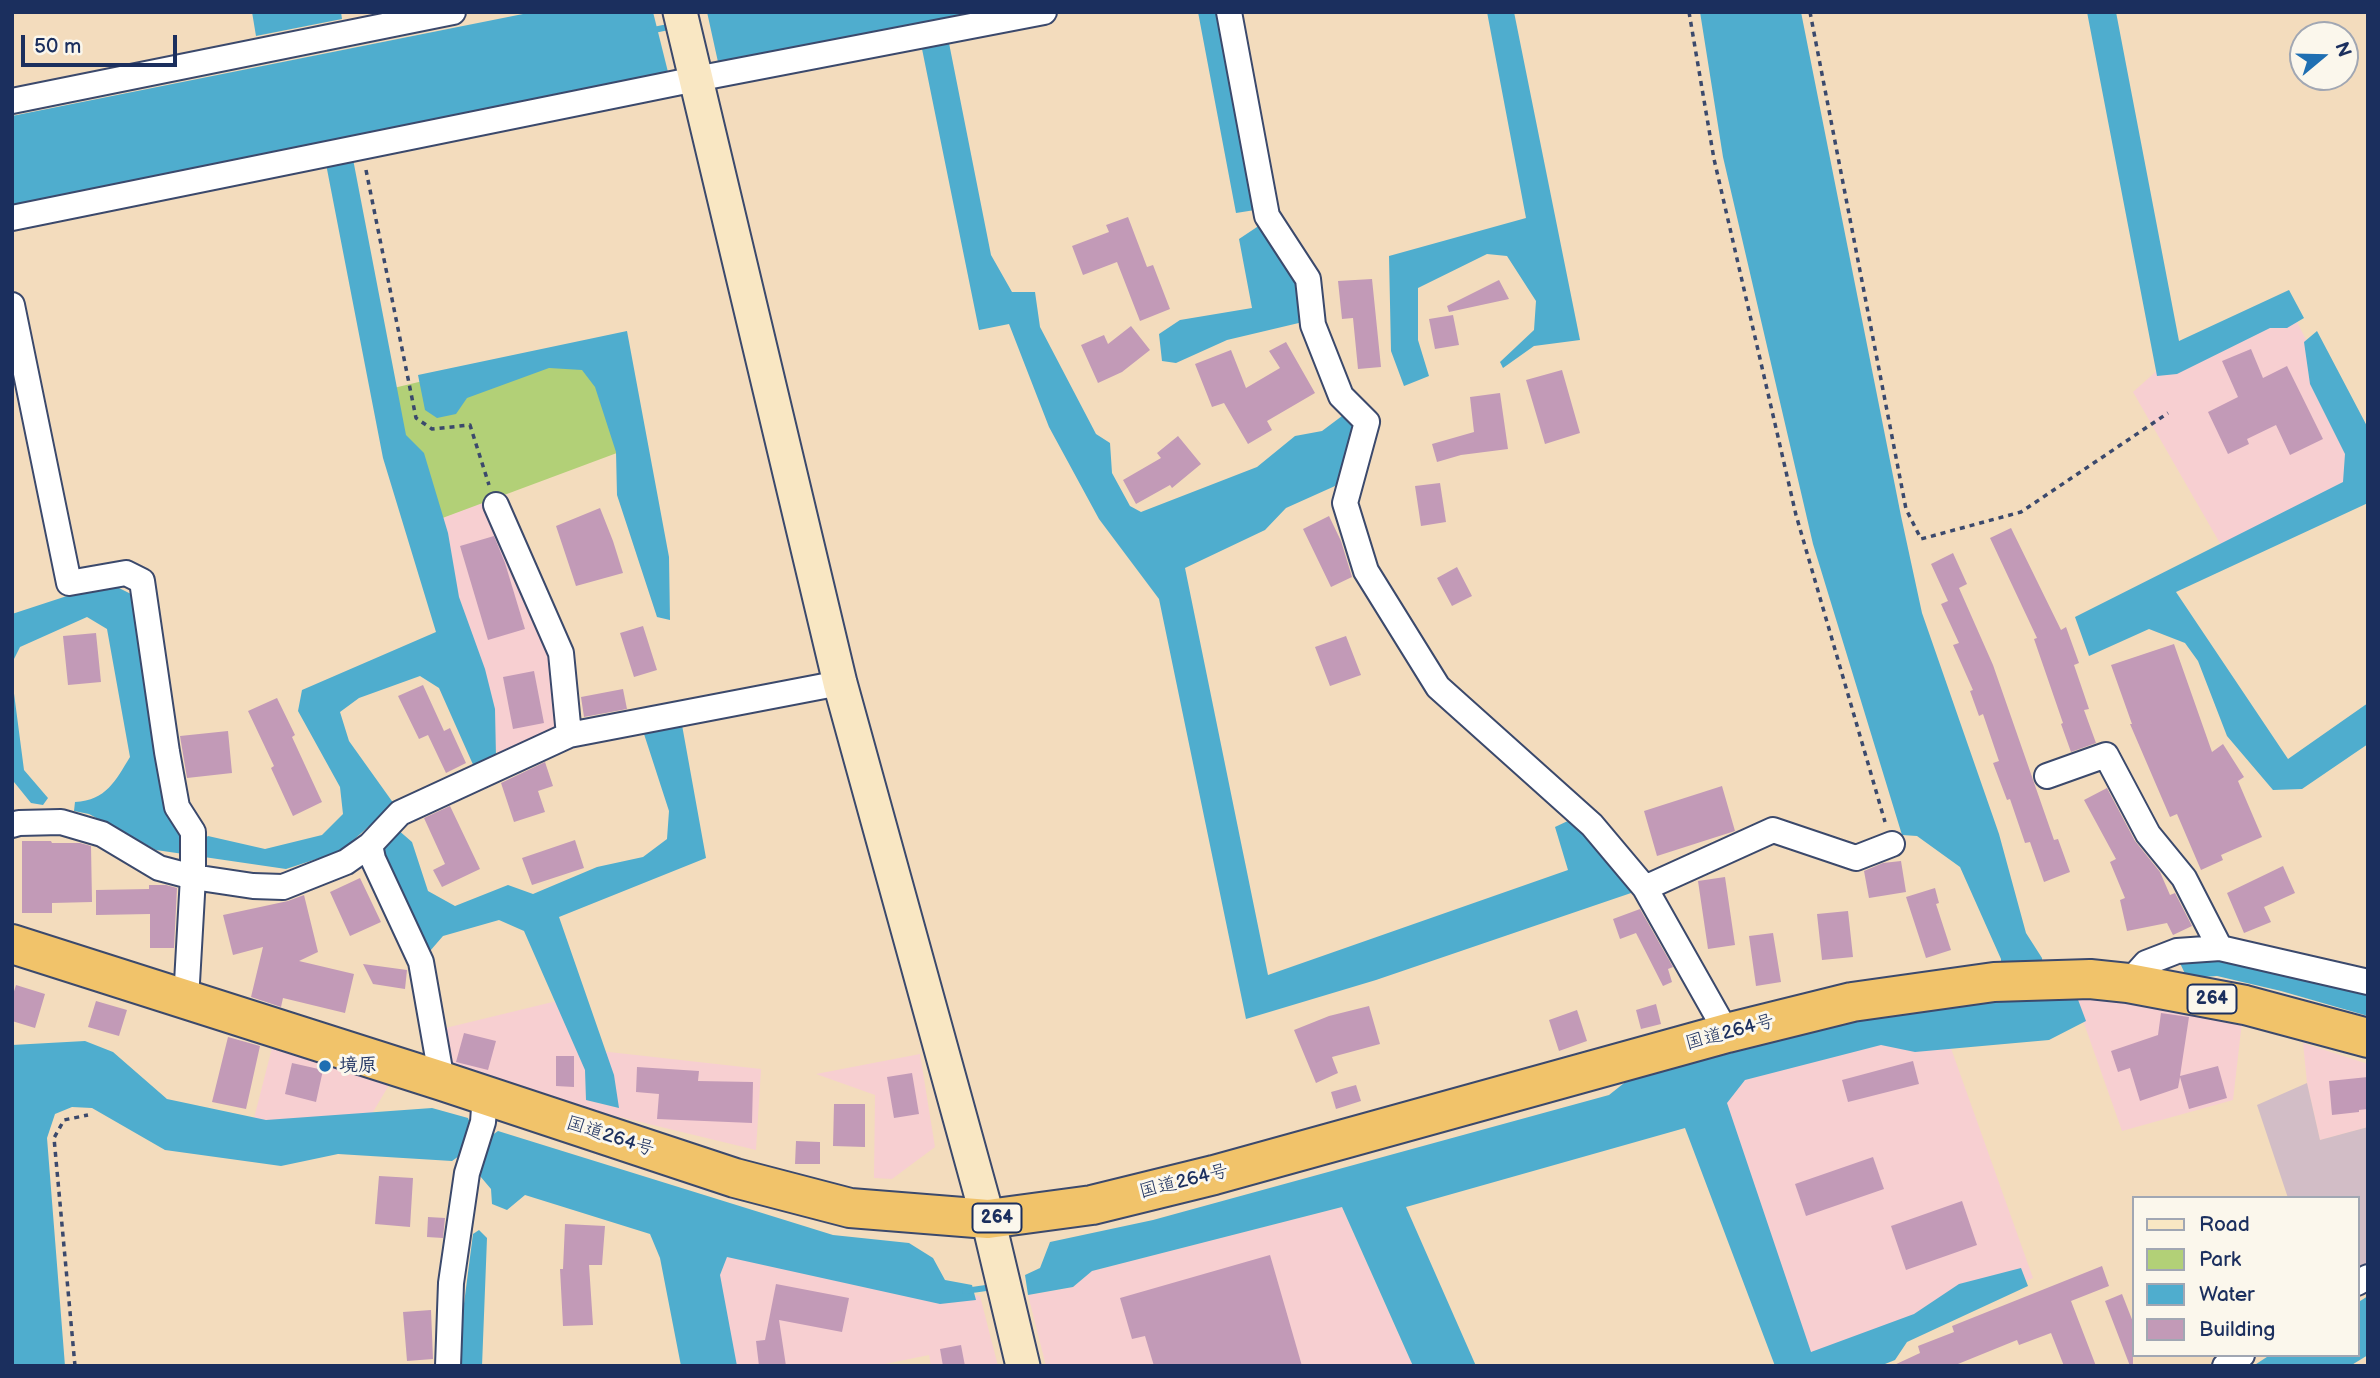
<!DOCTYPE html>
<meta charset="utf-8">
<style>
body{margin:0}
#map{position:relative;width:2380px;height:1378px;overflow:hidden;background:#f3dcbd;font-family:"Balsamiq Sans",sans-serif}
canvas{display:block}
.frame{position:absolute;inset:0;border:14px solid #1b2f5e;pointer-events:none}
.legend{position:absolute;left:2132px;top:1196px;width:228px;height:161px;box-sizing:border-box;background:#fbf7ec;border:2px solid #a1a7b3;margin:0;padding:9px 12px;list-style:none;font-size:21px;color:#1b2f5e}
.legend li{display:flex;align-items:center;gap:14px;height:35px}
.legend b{width:35px;border:2px solid #a1a7b3}
.north{position:absolute;left:2289px;top:21px;width:70px;height:70px;box-sizing:border-box;background:#fbf7ec;border:2px solid #a1a7b3;border-radius:50%;rotate:71deg;font-size:19px;font-weight:700;line-height:28px;text-align:center;color:#1b2f5e}
.north::after{content:'';display:block;margin:auto;width:24px;height:32px;background:#1f6fb2;clip-path:polygon(50% 0,100% 100%,50% 72%,0 100%)}
.scale{position:absolute;left:21px;top:35px;width:156px;height:32px;box-sizing:border-box;border:4px solid #1b2f5e;border-top:0;padding-left:9px;font-size:21px;line-height:24px;white-space:nowrap;color:#1b2f5e;-webkit-text-stroke:5px #fbf7ec;paint-order:stroke}
</style>
<div id="map">
<canvas width="2380" height="1378"></canvas>
<div class="frame"></div>
<ul class="legend">
<li><b style="height:9px;background:#f9e7c3"></b>Road</li>
<li><b style="height:19px;background:#b2d077"></b>Park</li>
<li><b style="height:19px;background:#4fadce"></b>Water</li>
<li><b style="height:19px;background:#c29ab7"></b>Building</li>
</ul>
<div class="north">N</div>
<div class="scale">50 m</div>
</div>
<script>
const ctx = document.querySelector('canvas').getContext('2d');
ctx.lineJoin = 'round';
function fillPath(path, color) { ctx.fillStyle = color; ctx.fill(path, 'evenodd'); }
function stroke(path, color, width, dash) { ctx.strokeStyle = color; ctx.lineWidth = width; ctx.lineCap = dash ? 'butt' : 'round'; ctx.setLineDash(dash || []); ctx.stroke(path); }
function label(font, color, halo, rows, align = 'center') {
  ctx.font = font + ' "Balsamiq Sans","Klee One",sans-serif'; ctx.lineWidth = 6; ctx.setLineDash([]); ctx.textBaseline = 'middle'; ctx.strokeStyle = halo; ctx.fillStyle = color; for (const [text, x, y, turn = 0] of rows) {
    ctx.save(); ctx.translate(x, y); ctx.rotate((+turn || 0) * Math.PI / 180); ctx.textAlign = isNaN(turn) ? turn : align; if (halo) ctx.strokeText(text, 0, 0); ctx.fillText(text, 0, 0); ctx.restore();
  }
}
fillPath(new Path2D(`
 M2289 306 2368 463V480L2225 552 2133 392 2169 360Z
 M506 494 568 656 575 732 500 760 459 653 421 526Z
 M2074 995 2160 1004 2242 1022 2233 1100 2122 1131Z
 M565 999 591 1050 761 1069 756 1150 595 1111 432 1060 429 1032Z
 M1943 1026 2033 1278 1824 1366H1804L1703 1082Z
 M2303 1043 2368 1064V1127L2320 1140 2307 1083Z
 M273 1044 389 1085 353 1146 252 1126Z
 M920 1054 935 1147 892 1179 874 1178 875 1095 816 1074Z
 M1342 1207 1413 1366H1046L1028 1295 1073 1287 1091 1271Z
 M674 1231 980 1296 998 1366H931L929 1355 875 1366H698Z`), '#f7cfd1');
fillPath(new Path2D(`
 M2307 1083 2320 1140 2368 1127V1286L2357 1292V1198H2288L2257 1105Z`), '#d2bdc6');
fillPath(new Path2D(`
 M620 334 641 444 421 526 381 391Z`), '#b2d077');
fillPath(new Path2D(`
 M252 12H341L342 19 256 36Z
 M533 12H653L668 72 12 205V116Z
 M707 12H976L718 62Z
 M1198 12H1218L1255 210 1236 213Z
 M1487 12H1514L1580 340 1534 346 1503 368 1500 362 1534 330 1536 301 1507 256 1487 254 1418 288V340L1429 376 1404 386 1391 351 1389 256 1526 218Z
 M1700 12H1801L1901 516 1922 613 1999 834 2026 933 2042 958 2046 1000 2077 997 2086 1021 2049 1040 1915 1052 1881 1045 1745 1080 1727 1103 1811 1352 1914 1314 1959 1284 2021 1268 2028 1286 1907 1342 1895 1360 1880 1366H1775L1685 1128 1406 1207 1476 1366H1413L1342 1207 1092 1271 1073 1287 1028 1295 1025 1275 1040 1268 1050 1242 1153 1220 1609 1095 1628 1080 1763 1039 1897 1012 2001 1002V959L1960 867 1917 836 1902 835 1813 544 1723 157Z
 M2087 12H2116L2179 341 2289 290 2304 318 2287 328H2270L2177 374 2157 376Z
 M948 38 991 255 1012 292H1035L1040 327 1096 434 1110 443 1112 473 1130 506 1141 512 1257 467 1295 436 1322 431 1346 413 1357 428 1355 448 1335 486 1286 508 1265 530 1185 568 1268 975 1568 870 1555 827 1572 819 1634 892 1376 980 1246 1019 1159 599 1099 519 1049 427 1009 324 979 330 921 44Z
 M353 159 406 435 424 453 448 533 459 597 485 669 495 709 496 757 475 769 439 688 420 676 359 698 340 712 349 741 394 804 341 851 286 869 156 850 89 814 74 811 75 802C107 800 115 781 130 757L107 629 87 617 20 647 12 663V614L70 595 117 587 131 594 156 763 181 839 199 843 208 836 265 849 322 835 343 814 340 787 298 711 302 690 436 632 383 458 326 164Z
 M1260 225 1300 281 1303 322 1227 340 1176 363 1162 361 1159 334 1180 320 1252 308 1239 239Z
 M627 331 669 557 670 620 657 617 617 495 616 452 595 387 582 370 549 368 467 398 456 414 437 418 425 410 418 375Z
 M2317 331 2368 428V503L2176 592 2288 759 2368 703V744L2302 789 2273 790 2227 736 2198 661 2185 643 2149 629 2089 656 2075 617 2343 482 2345 454 2310 384 2304 342Z
 M12 678 24 770 48 798 43 805 31 803 14 782 12 769Z
 M682 725 706 858 559 917 614 1075 619 1108 586 1100 585 1070 524 931 499 920 443 936 430 951 389 879 383 846 397 829 412 842 428 891 455 906 508 885 533 894 597 867 643 857 667 839 669 811 644 734Z
 M2222 958 2368 992V1016L2281 991 2217 976 2187 978 2179 961Z
 M85 1041 113 1052 167 1099 266 1120 432 1108 468 1118 474 1132 488 1138 498 1131 833 1235 909 1243 933 1258 945 1280 972 1285 976 1300 940 1304 727 1257 720 1275 737 1366H681L660 1258 650 1234 525 1195 507 1210 492 1204 491 1189 480 1176 482 1163 462 1154 452 1161 338 1154 281 1166 165 1150 92 1108 72 1107 55 1114 47 1138 65 1366H12V1045Z
 M479 1230 487 1238 482 1366H460L458 1350 473 1234Z
 M2368 1296V1355L2350 1366H2253L2270 1355H2357V1303Z`), '#4fadce');
stroke(new Path2D(`
 M649 31 673 26
 M965 1291 993 1287`), '#4fadce', 6);
fillPath(new Path2D(`
 M1128 217 1147 267 1153 265 1170 309 1140 321 1117 262 1083 275 1072 246 1109 232 1106 225Z
 M1372 279 1381 367 1358 369 1353 318 1342 319 1338 281Z
 M1499 280 1509 299 1449 312 1447 306Z
 M1453 315 1459 345 1435 349 1429 319Z
 M1131 326 1150 350 1122 372 1098 383 1081 345 1104 335 1108 344Z
 M1286 342 1315 393 1267 421 1272 430 1248 444 1224 403 1212 407 1195 364 1231 350 1246 388 1280 368 1269 351Z
 M2251 349 2263 378 2287 366 2323 439 2290 455 2276 425 2247 439 2249 444 2228 454 2208 412 2238 397 2222 361Z
 M1562 370 1580 433 1545 444 1526 380Z
 M1500 393 1508 449 1461 455 1437 462 1432 444 1474 432 1470 397Z
 M1178 436 1201 464 1172 488 1170 485 1136 504 1123 480 1161 458 1157 453Z
 M1440 483 1446 522 1421 526 1415 486Z
 M600 508 613 541 623 573 576 586 556 526Z
 M1329 516 1341 541 1352 577 1331 587 1303 529Z
 M2011 528 2061 630 2066 627 2079 663 2074 665 2089 709 2084 710 2096 743 2071 752 2061 724 2063 723 2034 639 2037 638 1990 538Z
 M494 536 505 563 525 629 488 640 460 546Z
 M1953 553 1967 584 1959 588 1993 665 2054 840 2058 839 2070 872 2044 882 2030 842 2025 843 2010 799 2007 800 1993 763 1999 761 1983 714 1979 716 1970 691 1973 690 1953 645 1959 643 1941 604 1948 601 1931 564Z
 M1457 567 1472 596 1452 606 1437 578Z
 M643 626 657 670 634 677 620 633Z
 M96 633 101 682 68 685 63 636Z
 M1346 636 1361 675 1330 686 1315 647Z
 M2174 644 2212 752 2223 744 2244 777 2238 781 2262 837 2221 855 2223 860 2201 870 2177 814 2170 817 2130 724H2132L2111 665Z
 M534 671 544 723 513 729 503 677Z
 M423 685 444 731 450 728 466 763 446 773 428 735 419 739 398 696Z
 M623 689 627 709 584 717 581 697Z
 M277 698 295 735 292 737 322 802 293 816 271 768 274 766 248 711Z
 M228 731 232 773 187 778 180 736Z
 M545 762 553 786 538 791 545 812 514 822 501 783Z
 M1722 786 1735 831 1657 856 1644 811Z
 M2107 788 2135 841 2160 872 2170 895 2175 893 2192 926 2173 935 2167 923 2127 931 2120 900 2125 898 2110 862 2116 859 2084 800Z
 M450 806 480 869 442 887 433 870 445 864 424 818Z
 M575 840 584 868 532 885 522 858Z
 M22 841H51L52 843H80L91 846 92 902 52 903V913H22Z
 M1901 861 1906 892 1869 898 1864 871 1883 863Z
 M2283 866 2295 893 2264 907 2271 922 2244 933 2227 893Z
 M1725 877 1735 945 1708 949 1698 881Z
 M360 878 381 922 350 936 330 892Z
 M149 885H166L177 888 174 948H150V914L96 915V890L149 889Z
 M1935 888 1939 903 1936 904 1951 950 1926 958 1906 897Z
 M304 895 318 952 299 961 354 974 345 1013 283 998 281 1007 251 997 263 947 233 955 223 915 288 901Z
 M1640 909 1673 967 1668 969 1672 982 1663 986 1636 933 1620 939 1613 919Z
 M1848 911 1853 957 1822 960 1817 914Z
 M1773 933 1781 982 1756 986 1749 936Z
 M363 964 407 970 405 989 373 984Z
 M16 985 45 994 35 1028 12 1021V998Z
 M96 1001 127 1010 119 1036 88 1027Z
 M1656 1004 1661 1024 1641 1029 1636 1010Z
 M1369 1006 1380 1044 1332 1057 1338 1073 1316 1083 1294 1030 1329 1016Z
 M1577 1010 1587 1041 1559 1051 1549 1020Z
 M2161 1013 2189 1017 2180 1076 2218 1066 2227 1098 2189 1109 2180 1077 2178 1088 2140 1101 2130 1068 2118 1072 2111 1051 2158 1035Z
 M464 1033 496 1041 488 1070 456 1062Z
 M228 1037 260 1046 246 1109 212 1102Z
 M556 1056H574V1087L556 1086Z
 M1913 1061 1919 1084 1848 1102 1842 1080Z
 M292 1063 323 1070 316 1102 285 1094Z
 M637 1067 699 1071 698 1081 753 1082 752 1123 657 1119 659 1094 636 1092Z
 M912 1073 919 1114 894 1118 887 1077Z
 M2368 1077V1109L2359 1110V1112L2332 1115 2329 1081Z
 M1356 1085 1361 1101 1336 1109 1331 1092Z
 M834 1104H865V1147L833 1146Z
 M796 1141 820 1142V1164H795Z
 M1873 1157 1884 1189 1806 1216 1795 1184Z
 M379 1176 413 1178 410 1227 375 1224Z
 M1962 1201 1977 1245 1906 1270 1891 1226Z
 M428 1217 445 1218 443 1238 427 1237Z
 M565 1224 605 1226 602 1265H589L593 1325 563 1326 560 1269H563Z
 M1270 1255 1302 1366H1154L1145 1336 1132 1339 1120 1298Z
 M2102 1266 2109 1286 2071 1301 2096 1366H2064L2051 1333 2019 1345 2017 1340 1953 1366H1892L1920 1353 1918 1346 1954 1332 1952 1326Z
 M776 1284 849 1298 842 1332 779 1320 786 1366H759L756 1341 765 1340Z
 M2122 1294 2133 1322V1366H2130L2105 1301Z
 M431 1310 433 1359 407 1361 403 1312Z
 M961 1345 965 1366H943L940 1349Z`), '#c29ab7');
const street = new Path2D(`
 M1229 12 1267 216 1308 279 1313 325 1341 396 1367 422 1345 503 1366 571 1438 687 1592 825 1645 888 1727 1033
 M12 101 453 12
 M12 218 696 79 1044 12
 M12 305 69 583 126 573 142 581 167 752 177 807 193 832V877L186 1000
 M496 505 561 653 569 735
 M2047 776 2106 755 2148 834 2184 878 2220 948
 M12 825 19 823 61 822 102 834 159 868 193 877 253 886 283 887 346 862 370 845 400 813 569 735 840 683
 M370 845 373 859 421 962 442 1081
 M1645 888 1773 830 1856 858 1892 844
 M2128 983 2146 963 2177 951 2220 948 2368 982
 M2357 1283 2368 1277
 M448 1366 451 1283 467 1173 483 1122 485 1095
 M2225 1366 2242 1355`);
const secondary = new Path2D(`
 M680 12 840 683 988 1219 1023 1366`);
const highway = new Path2D(`
 M12 944 442 1081 735 1178 850 1208 988 1219 1092 1205 1214 1175 1727 1033 1852 1002 1994 982 2090 979 2128 983 2245 1005 2368 1038`);
stroke(street, '#3b496c', 28);
stroke(secondary, '#3b496c', 37);
stroke(highway, '#3b496c', 42);
stroke(new Path2D(`
 M1689 12 1714 159 1796 515 1885 822
 M1810 12 1906 509 1921 539 2021 512 2168 413
 M366 170 416 418 432 429 470 425 489 485
 M75 1366 54 1138 64 1120 88 1115`), '#3b496c', 3.5, [5, 5]);
stroke(street, '#fff', 24);
stroke(secondary, '#f9e7c3', 33);
stroke(highway, '#f1c36a', 38);
for (const [x, y, r, color] of [
 [325,1066,7,"#1f6fb2"]
]) { const dot = new Path2D(); dot.arc(x, y, r, 0, 2 * Math.PI); ctx.fillStyle = color; ctx.fill(dot); stroke(dot, '#fbf7ec', 2.5); }
for (const [x, y, w] of [
 [2212,999,49],
 [997,1218,49]
]) { const box = new Path2D(); box.roundRect(x - w / 2, y - 14.5, w, 29, 5); ctx.fillStyle = '#fbf7ec'; ctx.fill(box); stroke(box, '#1b2f5e', 2); }
label('bold 18px', '#1b2f5e', null, [
 ["264",2212,999],
 ["264",997,1218]
]);
label('19px', '#1b2f5e', '#fbf7ec', [
 ["国道264号",1730,1033,-15],
 ["国道264号",610,1137,18],
 ["国道264号",1184,1182,-14]
]);
label('bold 19px', '#1b2f5e', '#fbf7ec', [
 ["境原",339,1066]
], 'left');
</script>
